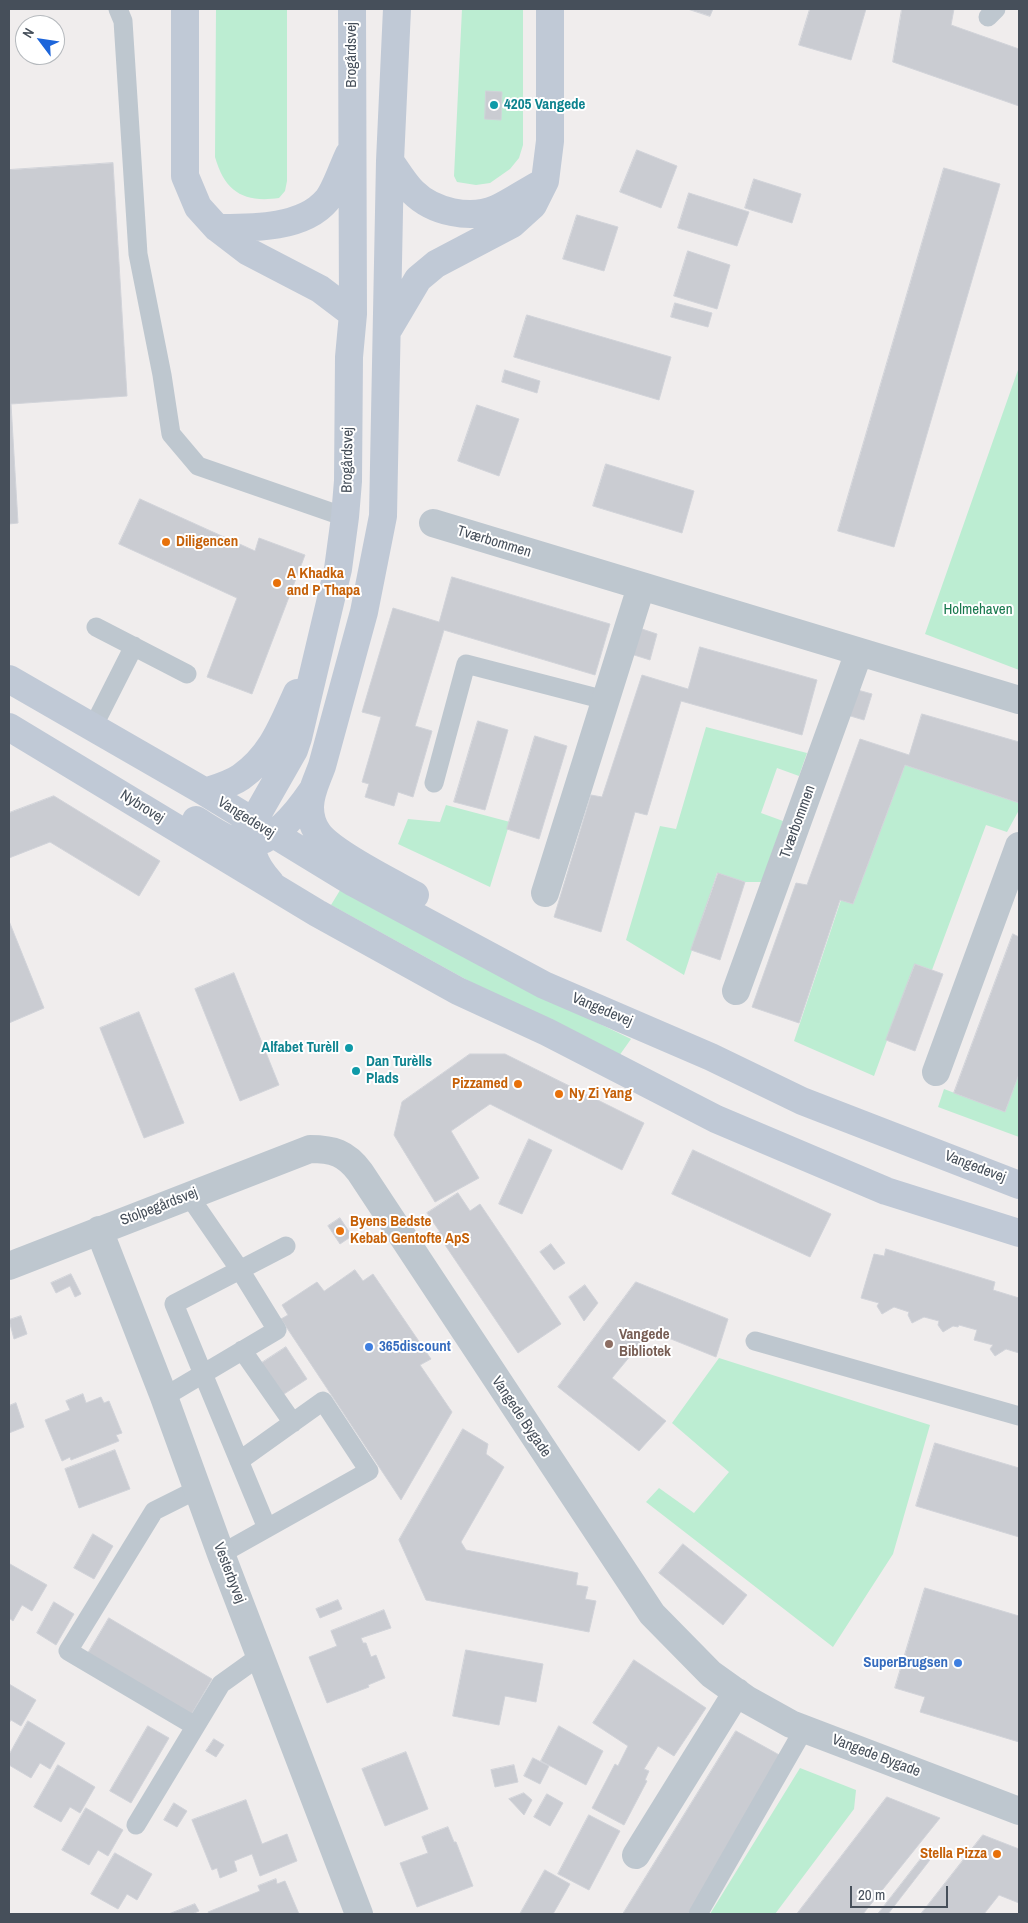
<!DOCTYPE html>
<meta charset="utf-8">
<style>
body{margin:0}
#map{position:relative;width:1028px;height:1923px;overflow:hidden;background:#f0eded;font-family:"Archivo Narrow",sans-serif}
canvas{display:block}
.frame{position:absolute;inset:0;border:10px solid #464f5a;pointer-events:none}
.north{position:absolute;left:15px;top:15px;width:50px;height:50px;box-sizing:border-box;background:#fff;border:1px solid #b5b9bd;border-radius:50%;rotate:301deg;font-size:14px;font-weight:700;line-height:20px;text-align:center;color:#464f5a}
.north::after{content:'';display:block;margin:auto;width:18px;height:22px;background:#1d65da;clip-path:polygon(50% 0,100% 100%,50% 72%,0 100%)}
.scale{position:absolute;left:850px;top:1886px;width:98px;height:22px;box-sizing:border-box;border:2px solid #464f5a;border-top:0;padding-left:6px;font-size:15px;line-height:18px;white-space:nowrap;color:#464f5a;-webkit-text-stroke:4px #fff;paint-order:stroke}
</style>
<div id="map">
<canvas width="1028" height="1923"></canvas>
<div class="frame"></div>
<div class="north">N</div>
<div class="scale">20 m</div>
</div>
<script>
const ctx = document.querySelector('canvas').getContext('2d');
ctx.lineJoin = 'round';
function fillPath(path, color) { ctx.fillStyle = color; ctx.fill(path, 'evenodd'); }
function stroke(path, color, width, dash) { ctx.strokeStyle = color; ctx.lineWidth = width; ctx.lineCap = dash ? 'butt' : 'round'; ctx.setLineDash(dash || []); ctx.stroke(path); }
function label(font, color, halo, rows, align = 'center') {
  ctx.font = font + ' "Archivo Narrow",sans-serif'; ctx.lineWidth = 4; ctx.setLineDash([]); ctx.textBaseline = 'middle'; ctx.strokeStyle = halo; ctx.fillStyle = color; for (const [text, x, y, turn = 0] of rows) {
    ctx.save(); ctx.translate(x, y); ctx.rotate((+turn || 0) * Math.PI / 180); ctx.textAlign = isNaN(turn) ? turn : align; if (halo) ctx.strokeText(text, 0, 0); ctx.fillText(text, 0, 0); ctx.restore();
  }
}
fillPath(new Path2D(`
 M216 9H287V181L285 191 279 198C244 203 225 192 215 157Z
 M462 9H523V145L519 158 510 169 490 183 476 185 457 182 454 176Z
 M1019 367V670L925 634Z
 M706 727 807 753 799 776 777 768 761 813 783 821 762 882H745L717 873 684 975 626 940 660 826 676 829Z
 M905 765 1019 803V810L1007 832 986 825 932 970 915 964 874 1076 794 1041 841 900 853 904Z
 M446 805 510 822 490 887 398 844 408 819 440 822Z
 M342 887 484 968 631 1039 619 1056 476 985 331 905Z
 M1019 1074V1137L938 1107 944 1089 1005 1112Z
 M719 1358 930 1425 893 1554 833 1647 646 1502 659 1488 694 1513 729 1472 672 1423Z
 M800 1768 856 1790 854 1809 775 1914H710Z`), '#bcedd2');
const building = new Path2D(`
 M688 9H713L710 16Z
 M810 9H866L851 60 799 45Z
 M902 9H954L951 25 1019 49V106L893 62Z
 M486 91 502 92 501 120 485 119Z
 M637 150 677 166 661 208 620 192Z
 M113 163 127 396 11 404 18 523 9 524V170Z
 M944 168 1000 184 894 547 838 531Z
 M754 179 801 194 792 223 745 208Z
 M689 193 749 212 737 246 678 228Z
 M577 215 618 227 604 271 563 259Z
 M688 251 730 265 717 309 674 296Z
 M675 303 712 313 708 327 671 317Z
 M527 315 671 357 659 400 514 357Z
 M505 370 540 381 537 393 502 382Z
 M477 405 519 419 499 476 458 461Z
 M606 464 694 491 682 533 593 506Z
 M140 499 255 551 259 538 305 555 252 694 207 677 237 598 119 544Z
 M452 577 610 624 595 675 444 630 415 726 432 731 413 797 398 792 394 806 365 797 369 784 362 782 381 717 362 712 393 608 439 622Z
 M639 628 657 634 650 660 631 654Z
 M700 647 817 680 802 735 681 701 647 815 635 812 601 932 554 917 591 795 602 797 642 675 688 689Z
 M854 689 872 694 864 720 847 715Z
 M922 714 1019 742V803L905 765 853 904 840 900 799 1023 752 1007 796 883 807 885 860 739 909 755Z
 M478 721 508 730 485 810 454 802Z
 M535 736 567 746 539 839 507 829Z
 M54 796 160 861 139 896 50 842 9 858V813Z
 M718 873 745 882 720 960 691 950Z
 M9 921 44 1008 9 1023Z
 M1013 934 1019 937V1074L1005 1112 954 1093Z
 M915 964 943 974 915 1051 886 1040Z
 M234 973 279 1085 240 1101 195 989Z
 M139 1012 184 1123 144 1138 100 1028Z
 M470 1054H505L644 1123 622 1170 490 1104 451 1131 479 1178 435 1202 394 1135 402 1102Z
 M529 1139 552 1150 522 1214 499 1204Z
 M693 1150 831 1214 810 1257 672 1194Z
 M458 1193 470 1211 480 1204 561 1324 518 1353 437 1233 440 1232 427 1213Z
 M340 1218 352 1236 340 1244 328 1226Z
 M551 1244 565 1263 554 1270 540 1252Z
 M886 1249 995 1282 993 1290 1019 1298V1353L1006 1349 995 1356 990 1349 993 1345 974 1340 977 1330 959 1325 958 1327 953 1326 943 1332 938 1325 939 1321 924 1317 912 1323 908 1315 909 1312 894 1307 882 1314 877 1306 879 1303 861 1298 874 1254 884 1256Z
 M355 1270 363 1281 373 1274 431 1359 420 1365 452 1412 401 1500 281 1319 288 1315 282 1305 317 1282 324 1291Z
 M71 1274 81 1294 75 1297 70 1286 56 1293 51 1283Z
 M636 1282 728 1319 716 1357 651 1331 612 1378 666 1421 639 1451 558 1387Z
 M585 1285 598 1303 584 1321 569 1297Z
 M21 1316 27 1334 14 1339 9 1320Z
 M286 1347 307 1379 281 1396 260 1364Z
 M83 1394 86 1403 101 1397 104 1403 109 1401 122 1433 116 1435 119 1441 71 1460 70 1457 62 1461 45 1420 70 1410 66 1401Z
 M16 1403 24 1427 9 1433V1406Z
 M463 1429 488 1444 486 1454 504 1467 461 1542 466 1550 578 1573 576 1585 588 1587 585 1599 596 1601 589 1632 426 1600 399 1540Z
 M935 1443 1019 1468V1537L916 1506Z
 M115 1450 130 1489 79 1508 65 1469Z
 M93 1534 113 1546 94 1579 74 1568Z
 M683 1544 747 1595 723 1625 659 1573Z
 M10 1564 47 1585 32 1611 22 1605 13 1621 9 1618V1567Z
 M925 1588 1019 1616V1742L920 1712 925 1697 895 1688Z
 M338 1600 342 1609 320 1618 316 1609Z
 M54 1602 74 1614 56 1645 37 1633Z
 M384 1610 391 1628 361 1638 363 1643H366L371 1657 376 1655 385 1678 368 1685 369 1687 327 1703 309 1657 337 1646 331 1631Z
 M109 1618 212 1679 191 1715 87 1655Z
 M466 1650 543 1664 536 1702 505 1696 499 1725 453 1716Z
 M634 1660 706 1708 674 1756 658 1746 644 1769 649 1771 645 1780 647 1781 624 1825 592 1808 615 1764 618 1766 628 1746 593 1723Z
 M9 1684 36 1700 21 1726 11 1720 9 1723Z
 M28 1721 65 1743 50 1769 40 1763 31 1778 9 1765V1755Z
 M148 1726 169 1738 131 1803 110 1791Z
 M559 1726 603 1751 586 1785 541 1761Z
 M736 1731 783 1757 688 1914H623Z
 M214 1739 224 1745 216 1757 206 1751Z
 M406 1752 428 1809 385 1826 362 1769Z
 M533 1758 549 1766 540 1784 524 1776Z
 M58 1765 95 1787 80 1813 70 1807 61 1822 34 1807Z
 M514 1765 518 1782 495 1787 491 1770Z
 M524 1793 532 1800 524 1815 509 1799Z
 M547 1794 563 1803 550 1826 534 1817Z
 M887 1797 940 1818 863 1914H797Z
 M246 1800 262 1844 287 1834 297 1861 260 1876 252 1854 234 1861 237 1871 220 1878 217 1868 212 1870 192 1820Z
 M174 1803 187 1811 177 1827 164 1820Z
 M86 1808 123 1830 108 1856 98 1850 89 1865 62 1850Z
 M589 1815 620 1831 589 1890 558 1874Z
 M448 1827 454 1842H456L473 1886 417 1907 400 1863 428 1853 422 1837Z
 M983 1835 1019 1849V1903L999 1895 984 1914H921Z
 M927 1851 933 1856 888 1914H878Z
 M115 1853 152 1874 137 1900 127 1894 118 1909 91 1894Z
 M545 1870 570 1884 553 1914H520Z
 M276 1879 277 1884 285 1881 299 1914H209L208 1912 260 1891 258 1886Z
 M195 1904 199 1911 192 1914H169Z`);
fillPath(building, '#caccd2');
stroke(building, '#d1d3d9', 1);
stroke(new Path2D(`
 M118 9 123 21 138 254 162 375 171 434 198 466 345 517
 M988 17 996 9
 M96 627 187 674
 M93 727 134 646
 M434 783 466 664 605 700
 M755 1341 1019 1416
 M242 1350 293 1423
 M164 1397 277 1330 240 1270 189 1196
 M267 1528 174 1304 286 1246
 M221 1554 369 1471 323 1401 239 1461
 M195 1726 68 1651 154 1511 198 1489
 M136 1825 221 1684 260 1656
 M698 1914 804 1729`), '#bec7cf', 19);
stroke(new Path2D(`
 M433 523 1019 700
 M545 893 641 587
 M736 991 859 652
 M936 1072 1019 846
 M99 1230 164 1397 221 1554 359 1914
 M9 1266 310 1149C333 1149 346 1153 360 1172L652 1614 711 1674 746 1699 791 1724 1019 1811
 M636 1855 737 1692`), '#bec7cf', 28);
stroke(new Path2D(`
 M185 9V176L198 207 217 228 247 251 320 289 353 314
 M397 9 390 161 383 516 364 612 322 766C317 780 310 793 310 807 310 816 313 826 318 833 332 853 391 882 415 895
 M390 161C397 171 404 183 413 192 433 212 470 220 496 209 511 202 525 192 540 184
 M217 228C251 228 303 229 327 200 335 191 343 166 349 154
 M389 328 418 279 436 264 512 224 533 205 545 181 550 141V9
 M9 679 200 789 354 883 544 985 711 1057 802 1101 1019 1185
 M9 727 317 913 458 991 547 1032 716 1119 886 1191 1019 1233
 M205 792C217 788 231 784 241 777 272 755 282 726 297 693
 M196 820C211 829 233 846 252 843 276 840 299 810 312 791
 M270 882C253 864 248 848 253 822L294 750 298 738 338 569 345 517 348 481 349 357 353 314 352 9`), '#c0c9d6', 28);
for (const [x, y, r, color] of [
 [494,105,5,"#0f9aa8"],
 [166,542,5,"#e8710a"],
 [277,583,5,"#e8710a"],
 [349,1048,5,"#0f9aa8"],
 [356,1071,5,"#0f9aa8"],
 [518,1084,5,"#e8710a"],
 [559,1094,5,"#e8710a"],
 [340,1231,5,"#e8710a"],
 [609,1344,5,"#8d6e63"],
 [369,1347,5,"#3f7fe0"],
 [958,1663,5,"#3f7fe0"],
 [997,1854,5,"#e8710a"]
]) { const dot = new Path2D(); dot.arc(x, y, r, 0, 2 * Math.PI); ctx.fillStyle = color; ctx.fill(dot); stroke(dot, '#fff', 2); }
label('15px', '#464f5a', '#fff', [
 ["Brogårdsvej",352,55,-90],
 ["Brogårdsvej",348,460,-89],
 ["Tværbommen",494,542,17],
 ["Nybrovej",142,807,32],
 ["Vangedevej",246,818,32],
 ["Tværbommen",798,822,-70],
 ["Vangedevej",602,1010,23],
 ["Vangedevej",975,1167,21],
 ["Stolpegårdsvej",159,1207,-21],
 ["Vangede Bygade",521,1417,56],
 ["Vesterbyvej",229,1573,69],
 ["Vangede Bygade",876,1756,21]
]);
label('bold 15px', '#0d838f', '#fff', [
 ["4205 Vangede",504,105],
 ["Alfabet Turèll",339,1048,"right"],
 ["Dan Turèlls",366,1062],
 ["Plads",366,1079]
], 'left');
label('bold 15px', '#c56008', '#fff', [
 ["Diligencen",176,542],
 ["A Khadka",287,574],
 ["and P Thapa",287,591],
 ["Pizzamed",508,1084,"right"],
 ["Ny Zi Yang",569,1094],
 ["Byens Bedste",350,1222],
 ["Kebab Gentofte ApS",350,1239],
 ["Stella Pizza",987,1854,"right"]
], 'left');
label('15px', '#19794e', '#fff', [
 ["Holmehaven",978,610]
]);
label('bold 15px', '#785e54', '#fff', [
 ["Vangede",619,1335],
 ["Bibliotek",619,1352]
], 'left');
label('bold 15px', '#366cbe', '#fff', [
 ["365discount",379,1347],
 ["SuperBrugsen",948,1663,"right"]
], 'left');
</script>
